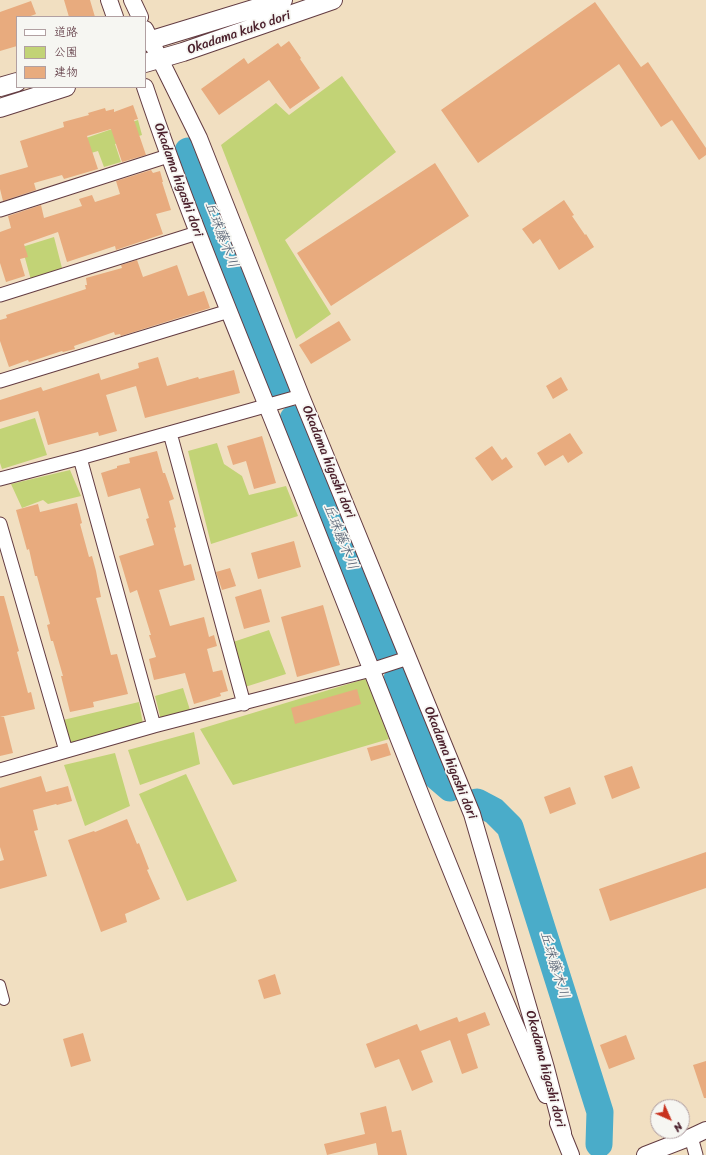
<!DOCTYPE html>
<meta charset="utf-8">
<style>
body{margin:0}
#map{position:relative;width:706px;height:1155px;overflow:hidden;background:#f1dfc1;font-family:Sriracha,"Klee One",sans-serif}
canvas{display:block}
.legend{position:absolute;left:16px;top:16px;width:130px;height:72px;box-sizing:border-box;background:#f6f6f2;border:1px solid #b1a0a2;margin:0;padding:5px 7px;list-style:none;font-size:12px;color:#4a1f2b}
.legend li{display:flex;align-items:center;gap:8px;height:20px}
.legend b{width:20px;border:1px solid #b1a0a2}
.north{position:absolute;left:650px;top:1099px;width:40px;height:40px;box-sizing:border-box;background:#f6f6f2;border:1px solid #b1a0a2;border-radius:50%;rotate:135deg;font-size:11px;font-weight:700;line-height:16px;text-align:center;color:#4a1f2b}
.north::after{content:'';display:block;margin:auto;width:14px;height:18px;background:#c8321e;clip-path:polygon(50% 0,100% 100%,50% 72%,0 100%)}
</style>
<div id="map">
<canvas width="706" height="1155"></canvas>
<ul class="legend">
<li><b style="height:5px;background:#fff"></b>道路</li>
<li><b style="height:11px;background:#c2d376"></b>公園</li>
<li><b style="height:11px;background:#e8ab7e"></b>建物</li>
</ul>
<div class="north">N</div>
</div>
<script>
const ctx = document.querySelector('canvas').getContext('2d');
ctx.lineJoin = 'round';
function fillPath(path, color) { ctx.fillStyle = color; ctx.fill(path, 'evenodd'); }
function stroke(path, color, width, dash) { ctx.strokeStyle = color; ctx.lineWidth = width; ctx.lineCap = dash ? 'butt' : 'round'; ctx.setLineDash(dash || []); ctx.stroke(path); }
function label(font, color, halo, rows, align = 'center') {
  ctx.font = font + ' Sriracha,"Klee One",sans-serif'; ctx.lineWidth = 3.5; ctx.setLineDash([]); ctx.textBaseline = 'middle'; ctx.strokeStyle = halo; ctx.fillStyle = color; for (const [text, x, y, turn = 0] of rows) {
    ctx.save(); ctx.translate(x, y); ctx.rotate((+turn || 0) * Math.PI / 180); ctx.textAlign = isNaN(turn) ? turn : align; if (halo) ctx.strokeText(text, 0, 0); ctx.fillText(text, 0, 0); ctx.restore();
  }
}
fillPath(new Path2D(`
 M342 76 396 152 285 240 331 314 296 339 221 145 276 103 289 115Z
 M138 120 142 135 115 144 121 162 104 167 98 151 91 153 86 138Z
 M54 237 62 268 31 280 22 247Z
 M35 418 47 455 2 469 0 463V429Z
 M217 443 224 464 242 476 249 495 286 486 298 516 211 544 188 451Z
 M70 470 81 496 48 504 43 500 22 508 11 484Z
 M269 630 286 674 245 687 233 642Z
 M368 678 389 739 233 785 200 729Z
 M183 688 190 710 161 720 155 696Z
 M139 702 143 724 70 743 63 720Z
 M194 732 200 764 140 785 128 750Z
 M115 753 130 806 85 826 64 765Z
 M186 774 237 881 187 901 139 794Z`), '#c2d376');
stroke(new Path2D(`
 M188 151 280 387
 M293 419 387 655
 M397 679 436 776 450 788
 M477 802 494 811 510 827 600 1112 599 1144`), '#4aacc9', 27);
fillPath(new Path2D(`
 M64 0H90L95 17H69Z
 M31 1 36 14 28 17H17V46L0 51V12Z
 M595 2 641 67 648 62 706 148V155L699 160 672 120 661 127 619 64 478 163 441 110Z
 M289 41 301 58 300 59 320 88 290 109 269 80 219 115 201 89 244 58 248 64 278 43 281 47Z
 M133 105 138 119 134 120 146 155 122 162 111 129 87 136 98 169 64 179 62 175 34 183 36 190 3 201 0 189V175L28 167 20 141 64 127 63 122 89 115 88 113 105 108 106 111 114 109V112Z
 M435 163 469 216 331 306 297 253Z
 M151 170 153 173 160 171 163 182H162L171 210 156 214 163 234 116 250 115 246 67 262 58 232 24 244 28 257 20 259 25 276 6 282 0 263V232L11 228 8 216 41 205 44 218 82 206 79 199 92 195 95 202 120 194 116 181Z
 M564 200 574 215 572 216 585 235 586 234 594 247 559 270 540 239 533 244 522 229Z
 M137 260 143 277 177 265 188 296 204 291 210 308 121 336 120 334 115 335 114 332 74 346 75 349 63 352 62 351 29 362 28 360 9 367 0 341V320L7 318 6 315 86 289 85 285H87L86 278 122 268 121 265Z
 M339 321 351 340 311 364 299 345Z
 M158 357 167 386 198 377 199 379 234 370 240 393 145 418 136 386 106 395 117 431 99 436 98 432 48 445 38 411 0 422V400L41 387 43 391 99 373 101 380 139 368 138 363Z
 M561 377 568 390 553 399 546 386Z
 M570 433 583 453 568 463 563 455 545 466 537 453Z
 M262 436 276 483 254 489 246 461 233 465 227 446Z
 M492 446 502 460 506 457 513 467 492 481 475 458Z
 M157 451 163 473H165L174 499 169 501 176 527 174 528 184 566 191 564 195 580 159 590 170 626 204 617 209 637 214 635 217 646 207 649 213 672 222 670 228 691 220 693 221 696 194 704 185 673 154 680 149 659 156 657 149 635H151L137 590 130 593 119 556 154 545 146 519 149 518 140 488 108 497 101 473 117 468V466L130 463 129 458Z
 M77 503 82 523 80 524 89 557 92 556 96 571 101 597 96 598 111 655 117 654 128 694 93 702 94 707 70 712 61 676H63L53 641H51L47 625 50 624 37 576H35L29 549 27 550 16 510 38 504 40 512Z
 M294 541 301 567 258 579 251 553Z
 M230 568 236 586 222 590 216 572Z
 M261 589 270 622 244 629 235 597Z
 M0 596H4L19 651 17 652 28 693 31 692 35 709 0 717Z
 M323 605 340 665 297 677 281 617Z
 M357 689 361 704 295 724 291 708Z
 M0 717H4L13 753 0 756Z
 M387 743 391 755 371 761 367 748Z
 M632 766 640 788 612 799 604 776Z
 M41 776 46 792 68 786 72 801 57 805 56 804 33 810 38 830 34 831 47 876 0 889V861L4 860 0 847V788Z
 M570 787 576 804 550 814 544 797Z
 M127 819 137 844 139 843 149 869 147 870 160 899 125 914 127 922 101 932 68 840 94 831 95 832Z
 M706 852V888L610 921 599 889Z
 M275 974 281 994 264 999 258 980Z
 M485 1012 490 1025 467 1034 478 1068 462 1074 450 1040 421 1051 433 1082 412 1091 399 1059 375 1068 366 1044 417 1024 420 1031 457 1017 459 1022Z
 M83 1033 91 1061 71 1067 63 1039Z
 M626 1035 635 1059 609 1069 600 1045Z
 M706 1061V1098H704L693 1065Z
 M386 1106 392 1132 401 1130 407 1155H378L376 1143 327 1155 324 1144 365 1134 360 1113Z`), '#e8ab7e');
const pedestrian = new Path2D(`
 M0 985 4 1000`);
const minor = new Path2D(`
 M0 210 168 156
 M0 295 197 233
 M0 381 229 311
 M170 433 244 704
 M80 458 154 726
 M0 479 80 458 301 396
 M0 524 66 751
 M0 770 154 726 371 670 408 658
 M691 1137 696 1155`);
const tertiary = new Path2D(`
 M109 0 115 17
 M132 0 140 17
 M145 29 199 138 301 396 472 814 546 1068 563 1133
 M145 87C193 230 253 368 308 509 348 610 388 712 428 813 466 908 504 1002 546 1095
 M558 1123 571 1155
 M645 1155 691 1137 706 1130`);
const secondary = new Path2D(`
 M145 42 283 0
 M145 63 183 52 333 0
 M0 87 17 82
 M0 108 66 87`);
stroke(pedestrian, '#633c42', 12);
stroke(minor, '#633c42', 15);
stroke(tertiary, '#633c42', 18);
stroke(secondary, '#633c42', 20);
stroke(pedestrian, '#fff', 10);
stroke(minor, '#fff', 13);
stroke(tertiary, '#fff', 16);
stroke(secondary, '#fff', 18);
label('13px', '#4a1f2b', '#f6f6f2', [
 ["Okadama kuko dori",239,33,-19],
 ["Okadama higashi dori",178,180,70],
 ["Okadama higashi dori",328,462,68],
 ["Okadama higashi dori",450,763,68],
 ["Okadama higashi dori",545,1069,75]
]);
label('italic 14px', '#4a576a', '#f6f6f2', [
 ["丘珠藤木川",221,235,69],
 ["丘珠藤木川",340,537,68],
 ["丘珠藤木川",554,965,73]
]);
</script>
